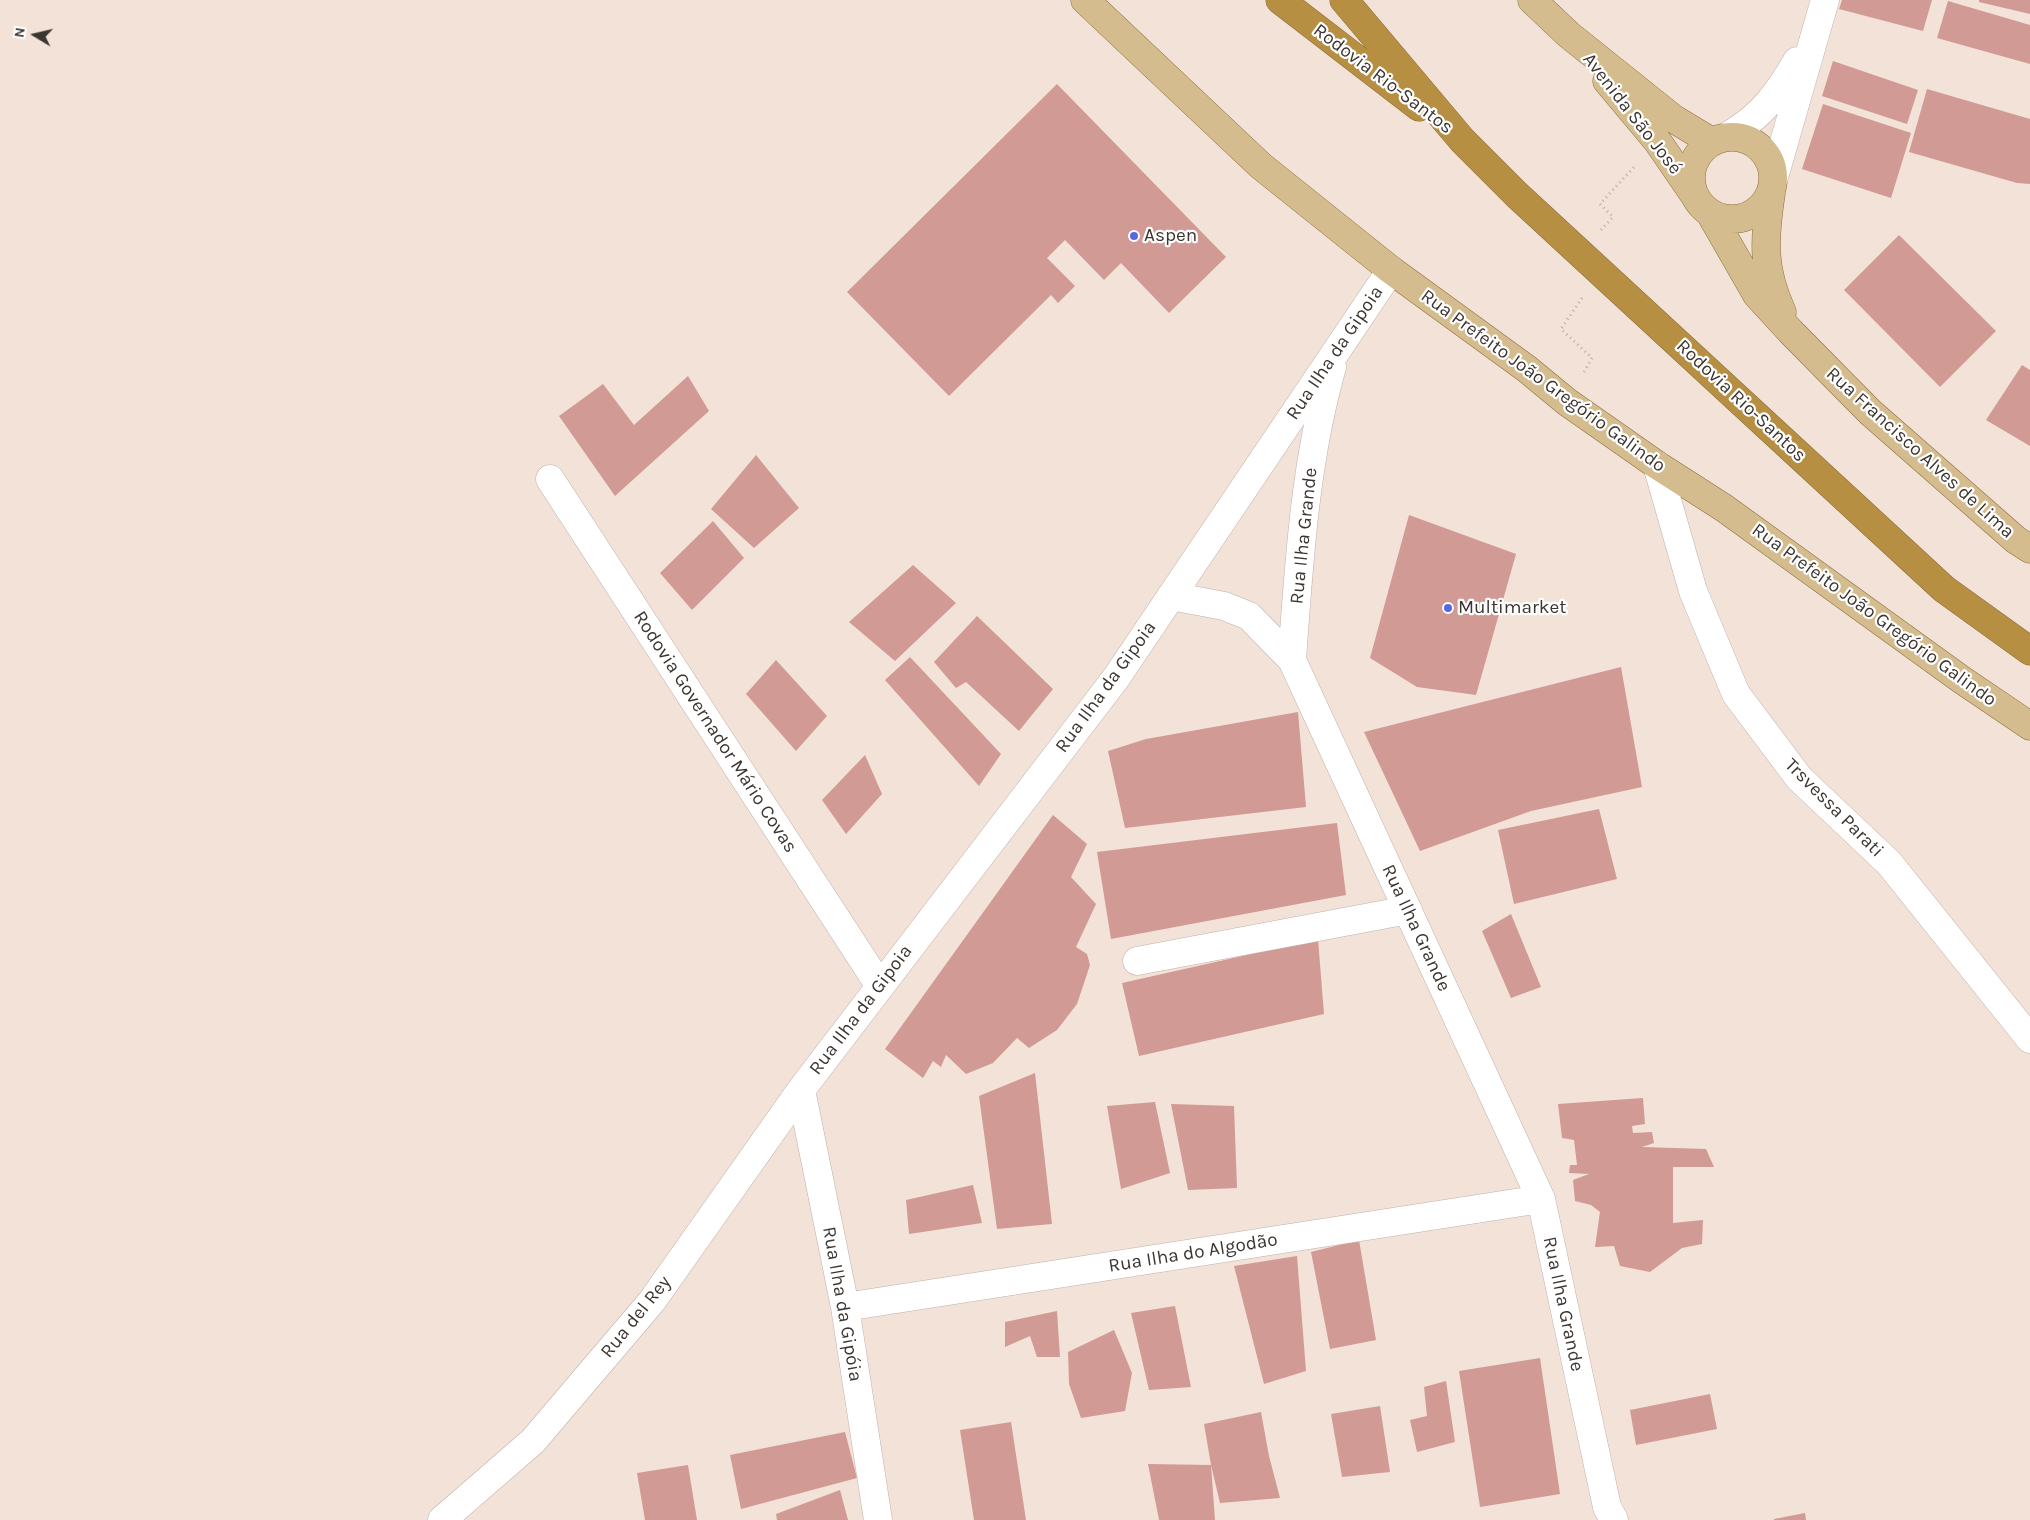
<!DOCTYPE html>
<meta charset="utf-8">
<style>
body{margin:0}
#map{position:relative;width:2030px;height:1520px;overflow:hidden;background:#f3e2d8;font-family:Karla,sans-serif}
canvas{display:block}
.north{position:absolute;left:10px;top:10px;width:50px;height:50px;-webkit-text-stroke:4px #fff;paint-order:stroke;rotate:279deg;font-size:14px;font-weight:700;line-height:20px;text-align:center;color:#3c3632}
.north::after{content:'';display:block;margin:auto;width:18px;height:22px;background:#3c3632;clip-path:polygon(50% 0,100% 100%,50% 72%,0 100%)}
</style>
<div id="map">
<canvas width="2030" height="1520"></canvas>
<div class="north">N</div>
</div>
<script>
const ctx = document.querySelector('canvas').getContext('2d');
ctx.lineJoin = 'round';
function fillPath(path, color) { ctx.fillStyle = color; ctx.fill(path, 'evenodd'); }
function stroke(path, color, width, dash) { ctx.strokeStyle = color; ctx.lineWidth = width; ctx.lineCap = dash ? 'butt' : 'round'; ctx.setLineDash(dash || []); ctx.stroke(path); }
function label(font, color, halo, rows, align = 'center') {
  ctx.font = font + ' Karla,sans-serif'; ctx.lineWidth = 4.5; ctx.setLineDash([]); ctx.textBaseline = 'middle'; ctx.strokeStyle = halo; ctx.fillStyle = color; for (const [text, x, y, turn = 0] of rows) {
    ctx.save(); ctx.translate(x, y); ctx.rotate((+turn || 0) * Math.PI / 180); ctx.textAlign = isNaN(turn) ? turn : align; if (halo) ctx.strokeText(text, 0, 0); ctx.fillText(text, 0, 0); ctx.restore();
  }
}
fillPath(new Path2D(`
 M1842 0H1932L1923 31 1839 9Z
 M1979 0H2030V14L1979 2Z
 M1948 1 2030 25V64L1937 38Z
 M1833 61 1918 90 1907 124 1822 96Z
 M1057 84 1226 257 1169 313 1121 263 1104 280 1065 240 1047 258 1075 286 1058 303 1051 295 949 396 847 292Z
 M1927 89 2030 119V184L2017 183 1909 152Z
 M1823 104 1911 133 1891 198 1802 169Z
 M1899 235 1996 331 1940 387 1844 290Z
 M2022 365 2030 370V446L1986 420Z
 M688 376 709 411 615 496 559 416 603 384 634 425Z
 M756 455 799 508 754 548 711 509Z
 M1409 515 1516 554 1476 695 1417 687 1370 658Z
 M713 521 744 558 692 610 660 573Z
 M913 565 956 603 895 661 849 622Z
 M977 616 1053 689 1019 731 966 682 956 688 934 662Z
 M910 657 1001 754 979 786 885 680Z
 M776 660 827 716 796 751 746 694Z
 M1621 667 1642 787 1531 811 1420 851 1364 732Z
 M1298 712 1306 807 1125 828 1108 751 1146 739Z
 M865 755 882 794 846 834 822 800Z
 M1599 809 1617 879 1514 904 1498 830Z
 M1053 815 1087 844 1071 877 1096 904 1076 947 1087 954 1090 965 1077 1004 1057 1030 1029 1048 1017 1038 993 1063 966 1074 946 1055 941 1067 933 1061 923 1078 885 1049Z
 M1337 823 1346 895 1111 939 1097 852Z
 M1511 914 1541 987 1511 998 1482 931Z
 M1318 939 1324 1014 1139 1056 1122 983Z
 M1035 1073 1052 1224 997 1229 979 1096Z
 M1643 1098 1645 1124 1632 1126 1633 1133 1652 1132 1654 1143 1642 1147 1706 1149 1714 1167H1673V1223L1703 1220 1702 1244 1682 1248 1650 1272 1620 1266 1614 1246 1595 1247 1600 1212 1591 1205 1575 1201 1573 1180 1589 1174 1569 1173 1570 1165H1577L1574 1140 1562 1138 1558 1104Z
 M1155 1102 1170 1173 1121 1189 1107 1106Z
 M1171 1104 1234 1106 1237 1188 1188 1190Z
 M973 1185 982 1223 909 1234 906 1200Z
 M1359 1240 1376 1340 1330 1349 1311 1252Z
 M1297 1256 1306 1371 1264 1384 1234 1266Z
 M1175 1306 1191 1387 1149 1390 1131 1313Z
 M1057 1311 1060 1357H1037L1030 1336 1005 1347V1322Z
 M1114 1330 1132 1373 1125 1411 1081 1418 1069 1384 1068 1352Z
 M1540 1358 1560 1494 1480 1507 1459 1371Z
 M1446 1381 1455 1442 1417 1452 1410 1420 1427 1416 1424 1387Z
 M1710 1394 1717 1429 1636 1445 1630 1410Z
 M1380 1406 1390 1472 1342 1477 1331 1414Z
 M1261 1412 1269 1456 1280 1498 1220 1503 1211 1465 1204 1424Z
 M1011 1422 1026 1520H974L960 1430Z
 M845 1432 857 1478 741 1509 730 1455Z
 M1148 1464 1211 1465 1215 1520H1159Z
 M688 1465 697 1520H645L637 1473Z
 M840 1490 848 1520H777L776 1514Z
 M1805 1513 1806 1520H1774V1519Z`), '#d19a94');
const minor = new Path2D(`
 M1728 136C1762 116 1778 94 1797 61
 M1774 177 1825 0
 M1332 367C1305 462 1299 562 1292 660L1541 1199 1607 1507 1614 1520
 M1657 465 1693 591 1736 694 1799 778 1889 863 2030 1039
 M550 479 880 986
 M1171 596 1224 606 1249 616 1292 660
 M1137 961 1408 910
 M801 1090 845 1307 878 1520
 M845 1307 1541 1199
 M442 1520 533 1441 652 1301 801 1090 1116 678 1391 270`);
const major = new Path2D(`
 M1085 0 1261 166 1391 270 1527 369 1567 402 1657 465 1724 508 1962 680 2030 726
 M1532 0 1569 35 1674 119 1712 142
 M1607 81 1658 142 1693 193
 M1691 178a41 41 0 1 1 82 0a41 41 0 1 1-82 0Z
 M1771 193C1764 239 1762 269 1782 312
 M1710 213 1757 295 1791 332 1870 412 2016 540 2030 549`);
const highway = new Path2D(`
 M1280 0 1419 107
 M1344 0 1462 140 1517 195 1944 589 2030 651`);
stroke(minor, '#c1b1a7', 29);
stroke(major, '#8c703c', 29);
stroke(highway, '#8c703c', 29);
stroke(new Path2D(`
 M1601 230 1613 217 1600 204 1635 166
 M1582 298 1561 329 1592 358 1583 374`), '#bcaea6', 3, [1, 4]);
stroke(minor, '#fff', 28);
stroke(major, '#d4bc8e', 28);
stroke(highway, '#b78f42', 28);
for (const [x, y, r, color] of [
 [1134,236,5,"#5769df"],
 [1448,608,5,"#5769df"]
]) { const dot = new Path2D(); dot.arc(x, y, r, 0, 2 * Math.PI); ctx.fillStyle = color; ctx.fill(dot); stroke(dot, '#fff', 2); }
label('19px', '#3c3632', '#fff', [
 ["Rodovia Rio-Santos",1383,79,37],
 ["Avenida São José",1632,114,52],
 ["Rua Ilha da Gipoia",1335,353,-56],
 ["Rua Prefeito João Gregório Galindo",1543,381,36],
 ["Rodovia Rio-Santos",1741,401,43],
 ["Rua Francisco Alves de Lima",1920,453,42],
 ["Rua Ilha Grande",1304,536,-84],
 ["Rua Prefeito João Gregório Galindo",1874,615,36],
 ["Rua Ilha da Gipoia",1106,687,-54],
 ["Rodovia Governador Mário Covas",715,732,57],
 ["Trsvessa Parati",1834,808,45],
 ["Rua Ilha Grande",1416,928,65],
 ["Rua Ilha da Gipoia",861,1010,-53],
 ["Rua Ilha do Algodão",1193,1253,-9],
 ["Rua Ilha da Gipóia",842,1304,80],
 ["Rua Ilha Grande",1563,1304,78],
 ["Rua del Rey",636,1317,-51]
]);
label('19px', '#3c3632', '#fff', [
 ["Aspen",1144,236],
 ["Multimarket",1458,608]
], 'left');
</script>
